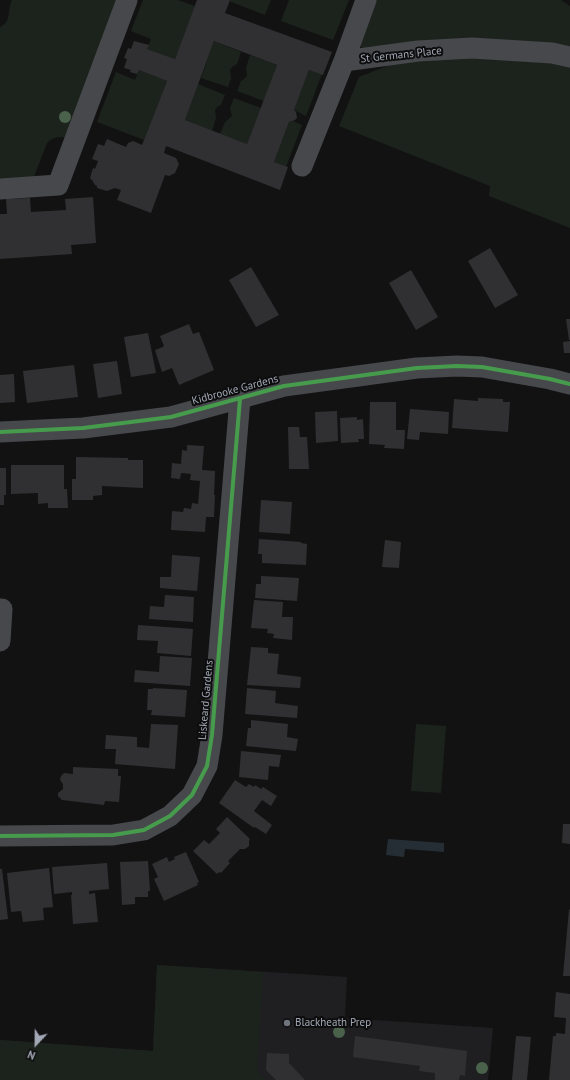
<!DOCTYPE html>
<style>
body{margin:0}
#map{position:relative;width:570px;height:1080px;overflow:hidden;background:#121213;font-family:"PT Sans",sans-serif}
canvas{display:block}
.north{position:absolute;left:16px;top:1024px;width:40px;height:40px;-webkit-text-stroke:3px #0d0d0e;paint-order:stroke;rotate:202deg;font-size:11px;font-weight:700;line-height:16px;text-align:center;color:#a2a8b5}
.north::after{content:'';display:block;margin:auto;width:14px;height:18px;background:#a2a8b5;clip-path:polygon(50% 0,100% 100%,50% 72%,0 100%)}
</style>
<div id="map">
<canvas width="570" height="1080"></canvas>
<div class="north">N</div>
</div>
<script>
const ctx = document.querySelector('canvas').getContext('2d');
ctx.lineJoin = 'round';
function fillPath(path, color) { ctx.fillStyle = color; ctx.fill(path, 'evenodd'); }
function stroke(path, color, width, dash) { ctx.strokeStyle = color; ctx.lineWidth = width; ctx.lineCap = dash ? 'butt' : 'round'; ctx.setLineDash(dash || []); ctx.stroke(path); }
function label(font, color, halo, rows, align = 'center') {
  ctx.font = font + ' "PT Sans",sans-serif'; ctx.lineWidth = 4; ctx.setLineDash([]); ctx.textBaseline = 'middle'; ctx.strokeStyle = halo; ctx.fillStyle = color; for (const [text, x, y, turn = 0] of rows) {
    ctx.save(); ctx.translate(x, y); ctx.rotate((+turn || 0) * Math.PI / 180); ctx.textAlign = isNaN(turn) ? turn : align; if (halo) ctx.strokeText(text, 0, 0); ctx.fillText(text, 0, 0); ctx.restore();
  }
}
fillPath(new Path2D(`
 M157 965 347 977 345 1018 493 1028 488 1080H0V1040L153 1051Z`), '#1f1f21');
fillPath(new Path2D(`
 M12 0H119L67 138C59 136 53 137 47 143L32 182 0 184V27C12 22 7 10 12 0Z
 M143 0H178L195 6 175 59 147 49 151 39 131 31Z
 M230 0H271L265 15 229 1Z
 M289 0H349L333 40 281 21Z
 M376 0H561L570 6V48L363 50 360 45Z
 M214 41 241 52 237 64 233 66 230 70 231 78 228 87 201 78Z
 M250 55 277 65 264 101 237 91 241 81 243 80 247 76 246 68Z
 M457 57 570 64V228L489 196 490 186 339 126 359 77 392 64Z
 M139 70 167 81 144 140 97 122 116 72 135 80Z
 M309 70 322 74 306 116 294 110Z
 M198 84 225 95 221 105 218 106 215 110 216 118 212 131 185 120Z
 M234 98 261 108 247 144 220 134 225 122 232 116 230 108Z
 M293 121 302 125 286 167 274 162 289 122Z
 M416 724 446 726 441 793 411 791Z
 M157 965 263 972 257 1071 266 1080H0V1040L153 1051Z`), '#1c231d');
fillPath(new Path2D(`
 M388 839 444 843V852L405 849 404 857 386 855Z`), '#252e34');
fillPath(new Path2D(`
 M197 0H230L225 13 332 52 323 75 309 70 294 110 296 112 297 118 295 120 289 122 274 162 288 167 280 190 166 146 164 153 176 158 179 164 175 173 169 176 165 175 151 213 117 200 121 190 115 188 107 191 97 188V186L95 185 92 180 90 178 93 168 95 169 98 161 92 159 98 144 104 146 107 139 126 147 128 143 133 141 142 145 167 81 139 70 137 74 130 72 131 70 124 68 127 59 124 58 128 48 131 49 134 41 149 45 147 49 175 59ZM214 41 277 65 247 144 185 120Z
 M93 197 96 243 71 245 72 254 0 259V214H7L6 199 30 198 31 212 66 210 65 199Z
 M490 248 518 295 495 308 468 261Z
 M251 267 279 315 256 327 229 280Z
 M411 270 438 317 416 330 389 283Z
 M566 319H570V340H569Z
 M189 324 193 334 199 332 214 370 179 385 172 368 162 372 155 350 163 347 164 346 160 336Z
 M148 333 156 373 131 377 124 337Z
 M570 341V353H564L563 342Z
 M117 361 122 394 98 398 93 364Z
 M74 365 78 397 27 403 23 371Z
 M14 374 15 402 0 403V375Z
 M478 398 503 399V402H510L508 432 452 428 454 399 478 401Z
 M370 402H396V430H405L404 449 384 448 385 445 369 444Z
 M410 409 449 412 448 434 420 432 419 440 407 439Z
 M337 411 338 441 316 443 315 412Z
 M357 417V420L363 419 364 439H358L359 442 341 443 340 418Z
 M288 427H299L300 437H307L309 469H289Z
 M187 445 204 446 202 470 215 471 214 495H215L214 517H206L205 532 171 530 172 511 183 512 184 508 191 509 192 503 198 504 200 481 190 480 191 474 181 473 180 479 171 478 172 463 181 464 182 450 187 451Z
 M76 457 128 458V460H143V488L102 486V495L93 496V500H72V479H76Z
 M11 465H64V489H67L68 508H48V503L38 504V493L11 494Z
 M0 468H6V495H4V505H0Z
 M261 500 292 502 290 534 259 532Z
 M259 539 301 542V543L307 544 306 565 262 563V554H258Z
 M385 540 401 542 399 568 382 567Z
 M172 555 200 557 197 591 160 588V577H171Z
 M261 576 299 578 297 601 255 598 256 584H261Z
 M165 595 194 597 193 622 149 619 150 606 164 607Z
 M254 600 283 602 282 617H293L292 640 273 638 274 634 267 633 268 629 251 628Z
 M138 625 193 629 191 656 157 653 158 641 137 640Z
 M251 647 268 648V653L279 654 277 674 301 677 300 688 247 685Z
 M160 656 192 658 190 686 134 682 135 670 159 672Z
 M153 688 187 690 185 717 151 715 152 710H147L148 689H153Z
 M247 688 276 691 275 703 298 706 297 718 245 714Z
 M251 720 288 724 287 737 298 739 296 751 246 746 248 728H251Z
 M151 724 178 725 175 769 115 764 116 749H105L106 735 137 737V747L149 748Z
 M241 751 281 755 279 767 269 766 268 780 239 777Z
 M73 767 118 769V776H121L119 802 105 801 104 805 62 800 58 796V793L63 789V784L60 780 61 776 64 773 73 774Z
 M235 780 246 787 249 784 254 787 255 785 261 789 263 787 277 796 271 806 262 800 254 811 272 825 266 834 255 827 254 828 219 803Z
 M227 817 250 839 249 841V846L245 849H240L228 861 230 863 221 873 219 872 217 874 193 851 204 840 209 844 220 833 216 829Z
 M563 824H570V844L562 843Z
 M186 852 199 882 197 883 198 885 164 901 154 879 158 877 152 864 167 857 169 862 175 859 174 857Z
 M148 861 150 891H148V897H135V904L122 905 120 862Z
 M107 863 109 889 89 891V894L95 893 98 922 73 924 71 895H72V892L54 894 52 867Z
 M49 868 53 907 43 908 44 920 23 922 21 911 11 912 7 873Z
 M0 869H2L8 919 0 920Z
 M569 909 570 910V976H563Z
 M556 992 570 994V1080H549L553 1036H556V1033L565 1034 566 1018 554 1017Z
 M355 1036 467 1051 465 1076 460 1075 459 1080H435V1073L419 1071 420 1066 353 1057Z
 M516 1036 531 1037 527 1080H512Z
 M267 1053 289 1054V1063L305 1080H276L266 1070Z`), '#303032');
stroke(new Path2D(`
 M344 61 366 0
 M302 166 344 61 418 51 472 48 552 53 570 57
 M0 189 58 185 127 0
 M0 432 83 428 171 417 284 386 417 368 457 366 482 367 550 379 570 384
 M0 609H2L0 641
 M0 836 113 835 144 830 170 816 192 795 207 766 212 735 240 399`), '#46484b', 21);
stroke(new Path2D(`
 M0 432 83 428 171 417 284 386 417 368 457 366 482 367 550 379 570 384
 M0 836 113 835 144 830 170 816 192 795 207 766 212 735 240 399`), '#469c4c', 4);
ctx.fillStyle = '#4a614b';
for (const [x, y] of [
 [65,117],
 [339,1032],
 [482,1068]
]) { ctx.beginPath(); ctx.arc(x, y, 6, 0, 2 * Math.PI); ctx.fill(); }
for (const [x, y, r, color] of [
 [287,1023,4,"#70747c"]
]) { const dot = new Path2D(); dot.arc(x, y, r, 0, 2 * Math.PI); ctx.fillStyle = color; ctx.fill(dot); stroke(dot, '#0d0d0e', 1.5); }
label('11px', '#a2a8b5', '#0d0d0e', [
 ["St Germans Place",401,55,-6],
 ["Kidbrooke Gardens",235,390,-15],
 ["Liskeard Gardens",206,700,-85]
]);
label('11px', '#a2a8b5', '#0d0d0e', [
 ["Blackheath Prep",295,1023]
], 'left');
</script>
